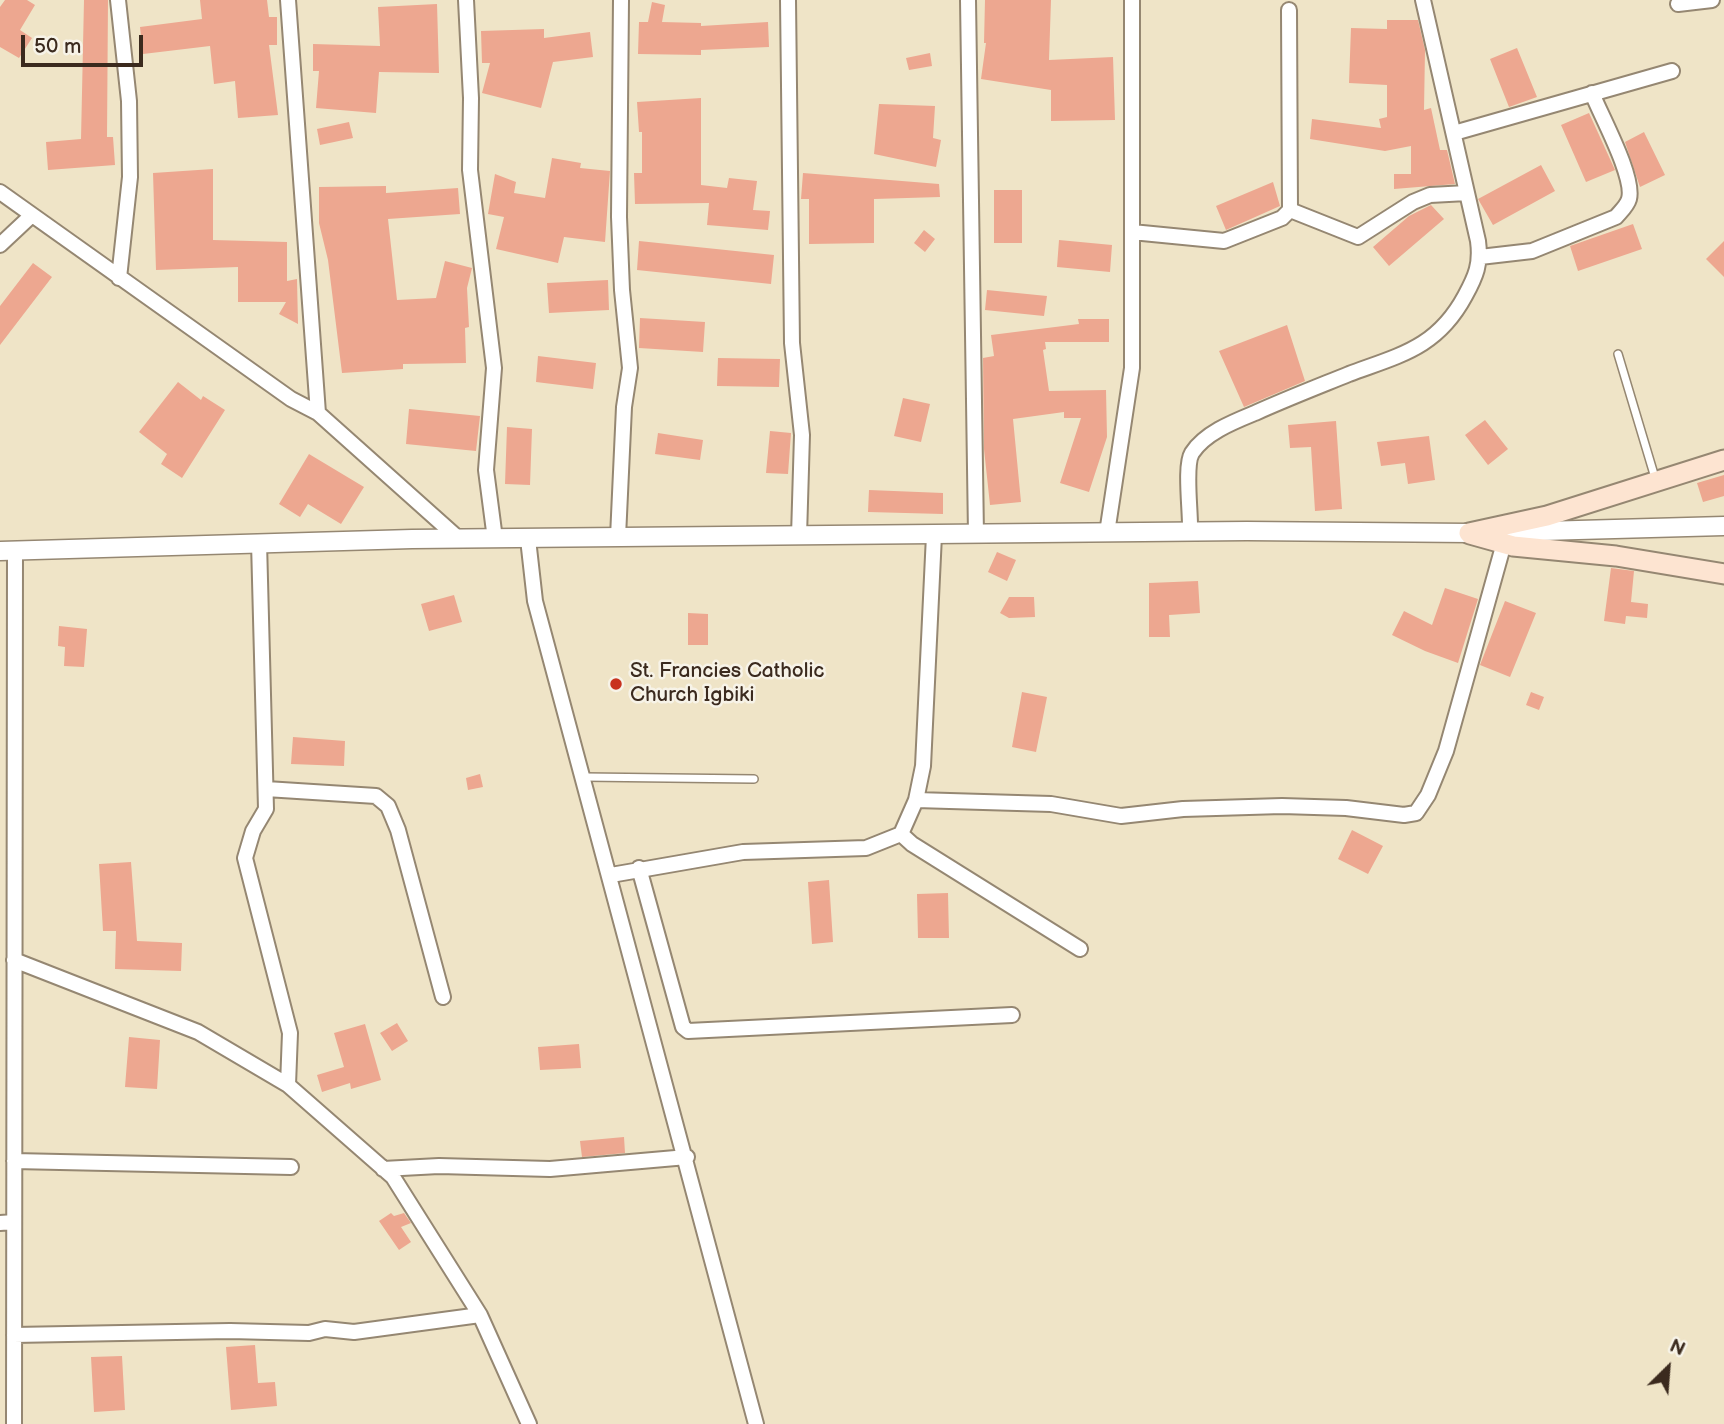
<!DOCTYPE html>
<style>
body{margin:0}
#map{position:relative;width:1724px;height:1424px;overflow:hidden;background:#efe4c7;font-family:"Balsamiq Sans",sans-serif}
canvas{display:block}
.north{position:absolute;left:1633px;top:1333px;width:70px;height:70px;-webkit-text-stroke:5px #f7f3e8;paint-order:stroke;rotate:25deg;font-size:19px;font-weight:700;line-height:28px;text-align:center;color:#3b2a1e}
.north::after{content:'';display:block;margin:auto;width:24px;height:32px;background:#3b2a1e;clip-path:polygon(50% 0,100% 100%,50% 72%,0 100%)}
.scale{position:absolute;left:21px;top:35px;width:122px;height:32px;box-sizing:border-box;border:4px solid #3b2a1e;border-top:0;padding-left:9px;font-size:21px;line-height:24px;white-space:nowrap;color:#3b2a1e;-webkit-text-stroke:5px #f7f3e8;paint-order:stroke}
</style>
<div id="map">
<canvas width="1724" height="1424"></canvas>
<div class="north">N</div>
<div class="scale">50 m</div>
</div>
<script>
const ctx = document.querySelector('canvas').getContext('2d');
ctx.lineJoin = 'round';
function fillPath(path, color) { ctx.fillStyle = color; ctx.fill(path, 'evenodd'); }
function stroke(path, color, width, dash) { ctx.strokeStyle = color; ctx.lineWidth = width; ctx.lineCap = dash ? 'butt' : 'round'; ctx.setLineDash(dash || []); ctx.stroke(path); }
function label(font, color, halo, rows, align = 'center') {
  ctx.font = font + ' "Balsamiq Sans",sans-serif'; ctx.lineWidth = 5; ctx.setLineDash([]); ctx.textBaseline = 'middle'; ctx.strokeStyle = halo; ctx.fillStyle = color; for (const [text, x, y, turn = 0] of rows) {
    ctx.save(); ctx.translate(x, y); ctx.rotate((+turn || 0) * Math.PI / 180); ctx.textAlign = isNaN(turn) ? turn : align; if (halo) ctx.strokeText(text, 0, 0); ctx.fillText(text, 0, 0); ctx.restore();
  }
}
fillPath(new Path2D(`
 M5 0H27L35 5 20 30 32 38 19 58 0 47V7Z
 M84 0H108L107 137H113L115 165 48 170 46 142 81 139Z
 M200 0H267L269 17H277V45H269L278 115 238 118 235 81 214 84 210 46 143 54 140 27 202 19Z
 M985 0H1051L1049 60 1113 57 1115 120 1051 121V90L981 79 986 43H984Z
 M652 2 665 5 662 22 701 23V26L768 22 769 47 701 50V55L638 54 639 22H648Z
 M437 4 439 73 379 72 376 113 316 108 319 71H313V44L380 46 378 7Z
 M1387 20H1418L1425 50 1424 110 1431 108 1440 150H1447L1455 184 1394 189V174H1411V146L1385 151 1310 139 1312 119 1381 128 1379 119 1387 117V85L1349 83 1351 28 1387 29Z
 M544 29V38L590 32 593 57 553 62 541 108 482 93 490 63H482L481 31Z
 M1517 48 1537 97 1509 107 1490 59Z
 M930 53 932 66 909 70 906 58Z
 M701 98V185L727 188 729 178 757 181 753 210 770 211 768 230 707 225 709 203 635 204 634 173H642V132H639L637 102Z
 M879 104 935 106 933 138 941 140 936 167 874 154Z
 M1589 113 1615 170 1586 182 1561 125Z
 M349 122 353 138 320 145 317 129Z
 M1644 132 1665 175 1640 187 1625 142Z
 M552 158 581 163 580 168 610 171 605 242 564 237 558 263 496 249 504 217 488 214 495 174 516 182 514 193 545 198Z
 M1541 165 1555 191 1493 225 1478 199Z
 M213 169V240L287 242V281L297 279 298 324 279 314 286 302H238V267L156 270 153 173Z
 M803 173 939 184 940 197 874 199V243L809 244V199H801Z
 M1273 182 1280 206 1226 230 1216 206Z
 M386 186V193L458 188 460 214 388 219 397 300 436 298 445 261 472 268 467 288 469 327 465 328 466 363 403 364V369L342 373 328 260 319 223V187Z
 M994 190H1022V243H994Z
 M1431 205 1444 219 1389 266 1373 247 1409 216Z
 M1633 224 1642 249 1578 271 1570 246Z
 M924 230 935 239 925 252 914 243Z
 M1059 240 1112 245 1110 272 1057 267Z
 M639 241 774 255 771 284 637 270Z
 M1724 241V277L1706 259Z
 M33 263 52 277 0 345V306Z
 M608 280 609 310 549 313 547 283Z
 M987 290 1047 296 1044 316 985 310Z
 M640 318 705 322 703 352 639 348Z
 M1078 319H1109V342H1045L1046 349 1043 350 1049 391 1106 390 1107 437 1089 492 1060 483 1081 418H1064V412L1013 419 1021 502 990 505 984 449 983 358 994 356 991 335 1079 324Z
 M1287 325 1305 381 1244 407 1219 351Z
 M538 356 596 363 593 389 536 382Z
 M718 358 780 359 779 387 717 386Z
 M178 382 201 400 203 396 225 410 182 478 161 464 167 454 139 432Z
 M903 398 930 404 921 442 894 436Z
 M409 409 480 416 476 451 406 444Z
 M1485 420 1508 449 1488 465 1465 435Z
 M1336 421 1342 509 1315 511 1311 447 1290 448 1288 425Z
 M507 427 532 429 530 485 505 484Z
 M770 431 791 433 788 474 766 473Z
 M658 433 703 440 700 460 655 454Z
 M1429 436 1435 480 1408 484 1405 463 1381 466 1377 442Z
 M309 454 364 487 341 524 308 504 300 517 279 504Z
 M1724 475V496L1703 502 1697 483Z
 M869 490 943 493V514L868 512Z
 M997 552 1016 560 1007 581 988 572Z
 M1611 568 1634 571 1631 602 1648 604 1647 618 1626 616 1625 624 1604 621Z
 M1198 581 1200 613 1169 615 1170 637H1149V583Z
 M1445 588 1478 599 1458 663 1425 651 1392 635 1404 611 1432 625Z
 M454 595 462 622 429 631 421 604Z
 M1009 597H1034L1035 617 1009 618 1000 613Z
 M1505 601 1536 613 1510 677 1480 665Z
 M688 613 708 614V645H688Z
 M59 626 87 629 84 667 64 666 65 647 58 646Z
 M1022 692 1047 697 1036 752 1012 747Z
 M1531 692 1544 697 1539 710 1526 705Z
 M293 737 345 741 344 766 291 764Z
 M480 774 483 787 468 790 466 778Z
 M1352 830 1383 846 1368 874 1338 859Z
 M131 862 137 941 182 943 181 971 115 969 116 931H103L99 864Z
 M829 880 833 942 812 944 808 882Z
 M948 893 949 938H918L917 894Z
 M397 1023 408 1041 392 1051 380 1033Z
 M365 1024 381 1080 351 1089 350 1083 322 1092 317 1075 344 1067 334 1033Z
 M129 1037 160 1040 157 1089 125 1087Z
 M579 1044 581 1068 540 1070 538 1047Z
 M624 1137 625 1153 582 1157 580 1141Z
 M391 1213 394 1216 404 1213 411 1223 401 1227 411 1242 399 1250 379 1221Z
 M255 1345 258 1383 275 1382 277 1406 231 1410 226 1347Z
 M122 1356 125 1410 94 1412 91 1357Z`), '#eda790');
const service = new Path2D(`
 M1618 354 1656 481
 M584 777 754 779`);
const minor = new Path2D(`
 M118 0 129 101 130 177 119 278
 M288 0 318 413
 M466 0 471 98 470 170 494 368 486 470 495 539
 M788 0 792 343 802 435 799 536
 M968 0 976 534
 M1678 4 1712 0
 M1454 133 1672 71
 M0 192 291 399 318 413 459 539
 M1290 210 1358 237 1413 202 1430 195 1467 193
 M1132 232 1224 241 1282 218 1290 210 1289 10
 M0 245 32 215
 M1480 257 1532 251 1616 217C1621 211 1627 206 1629 199 1635 177 1601 116 1592 93
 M1190 532C1191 513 1184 466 1192 453 1205 433 1233 422 1255 413 1286 399 1317 387 1349 374 1400 355 1437 348 1465 296 1476 276 1481 264 1478 241L1423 0
 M1107 533 1132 368V0
 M618 537 624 407 630 368 622 290 619 217 621 0
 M528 539 535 601 756 1424
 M259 542 266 809 253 831 245 858 290 1033 288 1085
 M266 789 376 796 388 806 398 830 443 997
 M916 800 1051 804 1121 816 1183 809 1282 806 1346 808 1404 815 1416 813 1428 795 1446 751 1504 543
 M901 834 912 844 1080 949
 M639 868 683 1027 688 1031 1012 1015
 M611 875 743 852 866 848 901 834 916 800 923 766 934 535
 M14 960 198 1032 288 1085 393 1177 480 1315
 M14 1161 291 1167
 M383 1169 439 1166 550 1169 687 1157
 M0 1223 14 1222
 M14 1335 230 1331 309 1333 325 1329 354 1332 480 1315 529 1424
 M14 1424 15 551`);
const tertiary = new Path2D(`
 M0 551 412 539 1247 531 1469 533 1724 526`);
const secondary = new Path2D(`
 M1469 533 1547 516 1724 460
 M1470 534 1513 546 1616 556 1724 574`);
stroke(service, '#958772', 10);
stroke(minor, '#958772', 18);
stroke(tertiary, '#958772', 21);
stroke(secondary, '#958772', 23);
stroke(service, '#fff', 7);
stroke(minor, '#fff', 14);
stroke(tertiary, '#fff', 18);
stroke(secondary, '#fde4d1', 19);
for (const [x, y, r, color] of [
 [616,684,7,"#c8321e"]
]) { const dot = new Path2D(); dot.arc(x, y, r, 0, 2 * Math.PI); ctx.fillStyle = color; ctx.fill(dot); stroke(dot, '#f7f3e8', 2.5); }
label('21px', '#3b2a1e', '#f7f3e8', [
 ["St. Francies Catholic",630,672],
 ["Church Igbiki",630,696]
], 'left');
</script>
